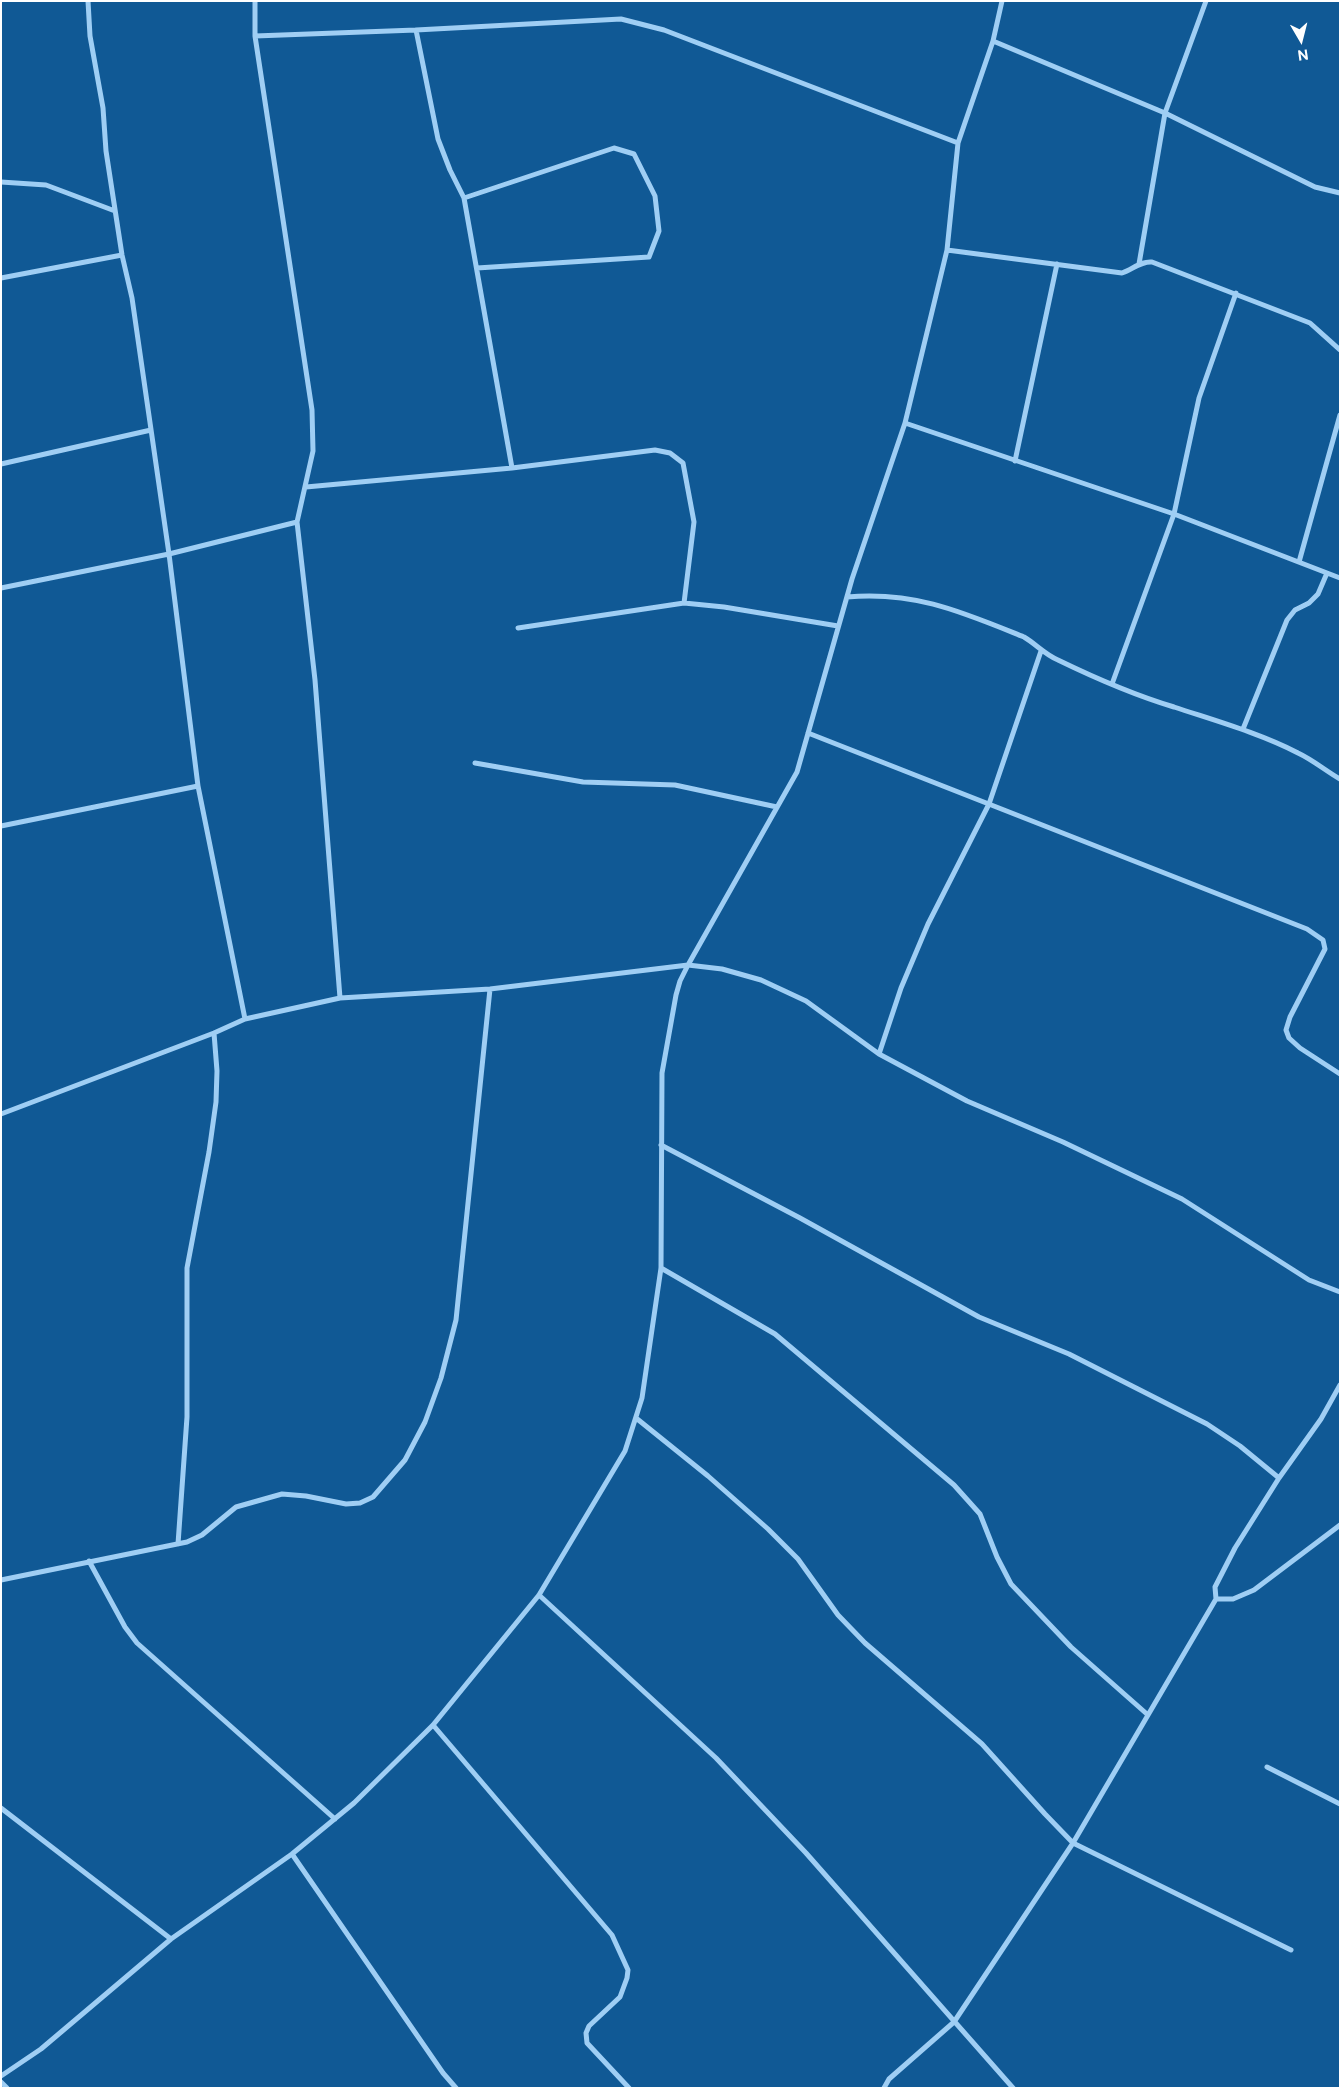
<!DOCTYPE html>
<style>
body{margin:0}
#map{position:relative;width:1341px;height:2089px;overflow:hidden;background:#105995;font-family:"Public Sans",sans-serif}
canvas{display:block}
.frame{position:absolute;inset:0;border:2px solid #fff;pointer-events:none}
.north{position:absolute;left:1276px;top:15px;width:50px;height:50px;-webkit-text-stroke:4px #105995;paint-order:stroke;rotate:172deg;font-size:14px;font-weight:700;line-height:20px;text-align:center;color:#fff}
.north::after{content:'';display:block;margin:auto;width:18px;height:22px;background:#fff;clip-path:polygon(50% 0,100% 100%,50% 72%,0 100%)}
</style>
<div id="map">
<canvas width="1341" height="2089"></canvas>
<div class="frame"></div>
<div class="north">N</div>
</div>
<script>
const ctx = document.querySelector('canvas').getContext('2d');
ctx.lineJoin = 'round';
function stroke(path, color, width, dash) { ctx.strokeStyle = color; ctx.lineWidth = width; ctx.lineCap = dash ? 'butt' : 'round'; ctx.setLineDash(dash || []); ctx.stroke(path); }
stroke(new Path2D(`
 M88 1 90 36 103 108 106 151 122 255 132 298 169 554 198 786 245 1019
 M255 1V36L312 410 313 451 297 522 315 680 340 998
 M416 30 438 139 450 170 464 198 512 468
 M255 36 416 30 621 19 664 30 958 143
 M993 41 1165 113 1315 187 1340 193
 M1 182 46 185 115 211
 M464 198 614 148 634 154 655 196 659 231 649 257 477 268
 M947 250 1122 273C1133 269 1141 261 1152 262L1310 323 1340 350
 M1139 264 1165 113 1206 1
 M1 278 122 255
 M905 423 1174 514 1340 578
 M1015 461 1057 264
 M1 464 151 430
 M306 487 512 468 655 450 670 453 683 463 694 522 684 603
 M1299 562 1340 415
 M1 588 169 554 297 522
 M847 597C915 591 962 612 1024 637 1036 644 1044 654 1058 660 1095 678 1134 695 1174 707 1216 721 1259 733 1298 753 1313 760 1326 771 1340 779
 M518 628 684 603 724 607 838 626
 M1112 684 1174 514 1199 398 1236 293
 M1243 729 1287 620 1295 610 1309 603 1318 594 1327 573
 M808 733 1307 929 1323 940 1325 949 1290 1017 1286 1030 1289 1038 1300 1048 1340 1074
 M475 763 583 782 675 785 777 807
 M1 826 198 786
 M879 1054 901 988 928 924 989 804 1041 651
 M1 1114 214 1033 245 1019 340 998 490 989 688 965 722 969 761 980 806 1001 879 1054 967 1101 1063 1142 1182 1199 1309 1280 1340 1292
 M661 1145 800 1218 979 1317 1069 1354 1207 1424 1240 1446 1279 1478
 M661 1268 775 1334 954 1485 980 1514 997 1557 1011 1584 1071 1647 1148 1715
 M636 1418 708 1476 768 1529 798 1559 838 1615 865 1643 982 1744 1045 1814 1073 1843 1291 1950
 M178 1544 187 1417V1268L209 1152 216 1102 217 1071 214 1033
 M89 1561 125 1627 137 1643 335 1819
 M1 1580 187 1542 202 1535 236 1507 282 1494 306 1496 346 1504 360 1503 373 1497 405 1460 425 1422 441 1378 456 1320 490 989
 M539 1595 716 1758 806 1853 1013 2088
 M1216 1599H1233L1254 1590 1340 1525
 M433 1725 612 1935 628 1970 627 1978 620 1997 589 2026 586 2033 587 2043 629 2088
 M1267 1767 1340 1804
 M1 1808 171 1939
 M292 1854 443 2073 456 2088
 M1 2076 41 2049 171 1939 292 1854 354 1803 433 1725 539 1595 625 1451 642 1398 661 1268 662 1073 676 995 680 981 688 965 797 772 852 579 905 423 947 250 958 143 993 41 1002 1
 M1 2082 7 2088
 M884 2088 889 2079 954 2022 1073 1843 1216 1599 1215 1587 1235 1548 1279 1478 1321 1419 1340 1385`), '#9fcef4', 5);
</script>
